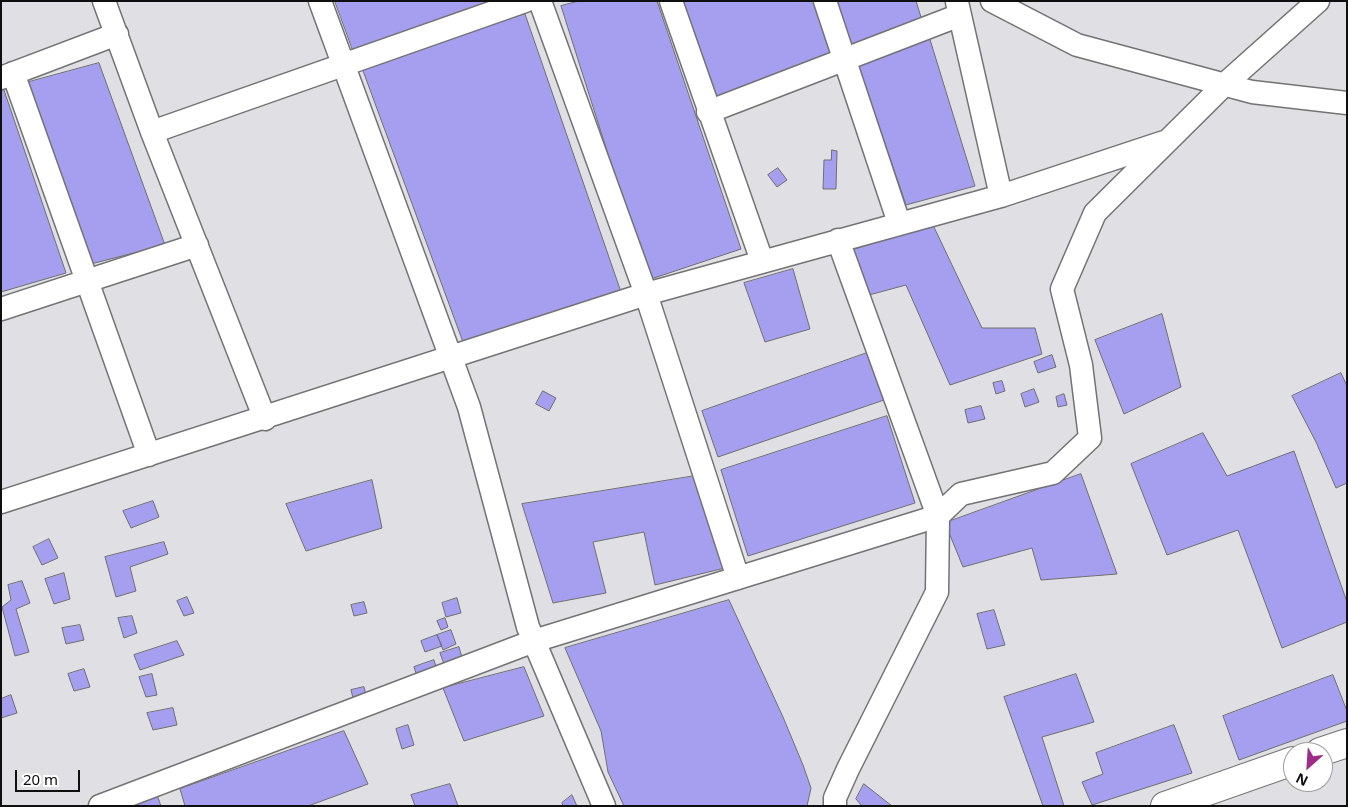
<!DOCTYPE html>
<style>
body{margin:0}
#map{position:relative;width:1348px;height:807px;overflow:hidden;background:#e0dfe3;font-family:"Noto Sans",sans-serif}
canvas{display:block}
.frame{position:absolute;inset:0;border:2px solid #0f0f10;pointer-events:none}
.north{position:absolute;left:1283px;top:742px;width:50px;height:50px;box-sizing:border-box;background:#fff;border:1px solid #9f9f9f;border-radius:50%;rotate:206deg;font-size:14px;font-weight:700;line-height:20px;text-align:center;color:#0f0f10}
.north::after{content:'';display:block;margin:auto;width:18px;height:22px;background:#9e2d8a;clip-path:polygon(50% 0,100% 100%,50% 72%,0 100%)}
.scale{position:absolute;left:15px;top:770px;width:65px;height:22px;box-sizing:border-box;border:2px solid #0f0f10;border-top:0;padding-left:6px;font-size:15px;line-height:18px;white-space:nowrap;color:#0f0f10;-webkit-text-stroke:4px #fff;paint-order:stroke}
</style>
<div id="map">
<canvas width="1348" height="807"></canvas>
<div class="frame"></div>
<div class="north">N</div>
<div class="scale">20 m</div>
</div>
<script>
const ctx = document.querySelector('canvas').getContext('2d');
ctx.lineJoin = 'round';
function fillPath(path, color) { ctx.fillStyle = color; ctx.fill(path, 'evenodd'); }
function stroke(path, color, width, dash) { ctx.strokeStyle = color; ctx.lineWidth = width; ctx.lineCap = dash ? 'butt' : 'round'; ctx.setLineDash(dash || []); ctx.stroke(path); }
const building = new Path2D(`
 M335 1H501L353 50Z
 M579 1H657L741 249 648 280 561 6Z
 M681 1H824L840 49 717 97Z
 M835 1H916L924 27 850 47Z
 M525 14 621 292 463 342 362 68Z
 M928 33 975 186 906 205 857 62Z
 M99 63 165 245 83 266 18 85Z
 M4 90 66 273 1 292V91Z
 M832 150 837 151 836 189H823L824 160H831Z
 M778 168 787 180 777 187 768 175Z
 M933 225 982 328H1035L1042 354 950 385 906 285 869 295 850 251Z
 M793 269 810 329 765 342 744 283Z
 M1162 314 1181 387 1124 414 1095 340Z
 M867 353 884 400 718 457 702 411Z
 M1052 355 1056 367 1038 373 1034 362Z
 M1341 373 1347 386V483L1336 488 1316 442 1292 396Z
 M1002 381 1005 391 996 394 993 383Z
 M1034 389 1039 402 1025 407 1021 394Z
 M543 391 556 398 549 411 536 404Z
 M1064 394 1067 405 1058 407 1056 397Z
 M981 406 985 419 968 423 965 410Z
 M887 416 915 503 748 556 721 470Z
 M1203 433 1227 476 1294 451 1347 602V622L1282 648 1238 530 1167 555 1131 464Z
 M1081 474 1117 574 1041 580 1032 548 963 567 945 523Z
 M695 476 725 568 655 585 644 532 593 542 606 593 553 603 522 504Z
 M372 480 382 528 306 551 286 504Z
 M153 501 159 517 131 528 123 511Z
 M49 539 58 558 42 565 33 547Z
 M164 542 168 554 130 567 136 591 116 597 105 557Z
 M64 573 70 599 54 604 45 579Z
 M22 581 30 603 16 609 29 652 15 656 2 607 11 600 8 585Z
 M187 597 194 613 184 616 177 601Z
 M457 598 461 613 446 617 442 603Z
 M729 600 783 717 803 765 811 788 807 806H624L608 772 601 731 565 648Z
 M364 602 367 613 354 616 351 605Z
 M994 610 1005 645 987 649 977 614Z
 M132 616 137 633 124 638 118 618Z
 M445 618 448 627 441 630 437 621Z
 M80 625 84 640 66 644 62 628Z
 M451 630 456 644 443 650 437 635Z
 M437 635 442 646 425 652 421 641Z
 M177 641 184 655 140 670 134 655Z
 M459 647 463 661 445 667 440 653Z
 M434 660 437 670 417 676 414 667Z
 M524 667 544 716 464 741 443 688Z
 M84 669 90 687 74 691 68 674Z
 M152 674 157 695 146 697 139 677Z
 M1076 674 1094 722 1042 737 1064 806H1043L1004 697Z
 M1333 675 1347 711V721L1239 760 1223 716Z
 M364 687 366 695 353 698 351 690Z
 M11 695 17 713 1 718V699Z
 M173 708 177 725 153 730 147 713Z
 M408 725 414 745 402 749 396 729Z
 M1174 725 1192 773 1092 805 1082 782 1103 774 1096 753Z
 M344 731 368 784 308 806H185L180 789Z
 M450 784 458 806H415L411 795Z
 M864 784 892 806H862L856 799Z
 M157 795 161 806H131Z
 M572 795 577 806H563L562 803Z`);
fillPath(building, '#a69fef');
stroke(building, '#6e6e72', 1);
const street = new Path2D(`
 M104 1 152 132 265 419
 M320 1 469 407 528 627 604 806
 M540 1 646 294 1001 196 1164 142
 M671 1 762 261
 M825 1 899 223
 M992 1 1077 45 1252 92 1347 103
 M957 2 1001 196
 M13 73 149 455
 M1 78 117 34
 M708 112 960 15
 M152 132 525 1
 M1 309 197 245
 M1 502 646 294 738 578
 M100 806 534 641 938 516 838 240
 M835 806V798L848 769 937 592 938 516 961 494 1053 473 1090 438 1081 365 1062 289 1095 213 1225 84 1318 1`);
const secondary = new Path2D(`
 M1320 752 1347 743
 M1165 806 1293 761`);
stroke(street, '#737376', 25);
stroke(secondary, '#737376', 30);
stroke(street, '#fff', 22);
stroke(secondary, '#fff', 28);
</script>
